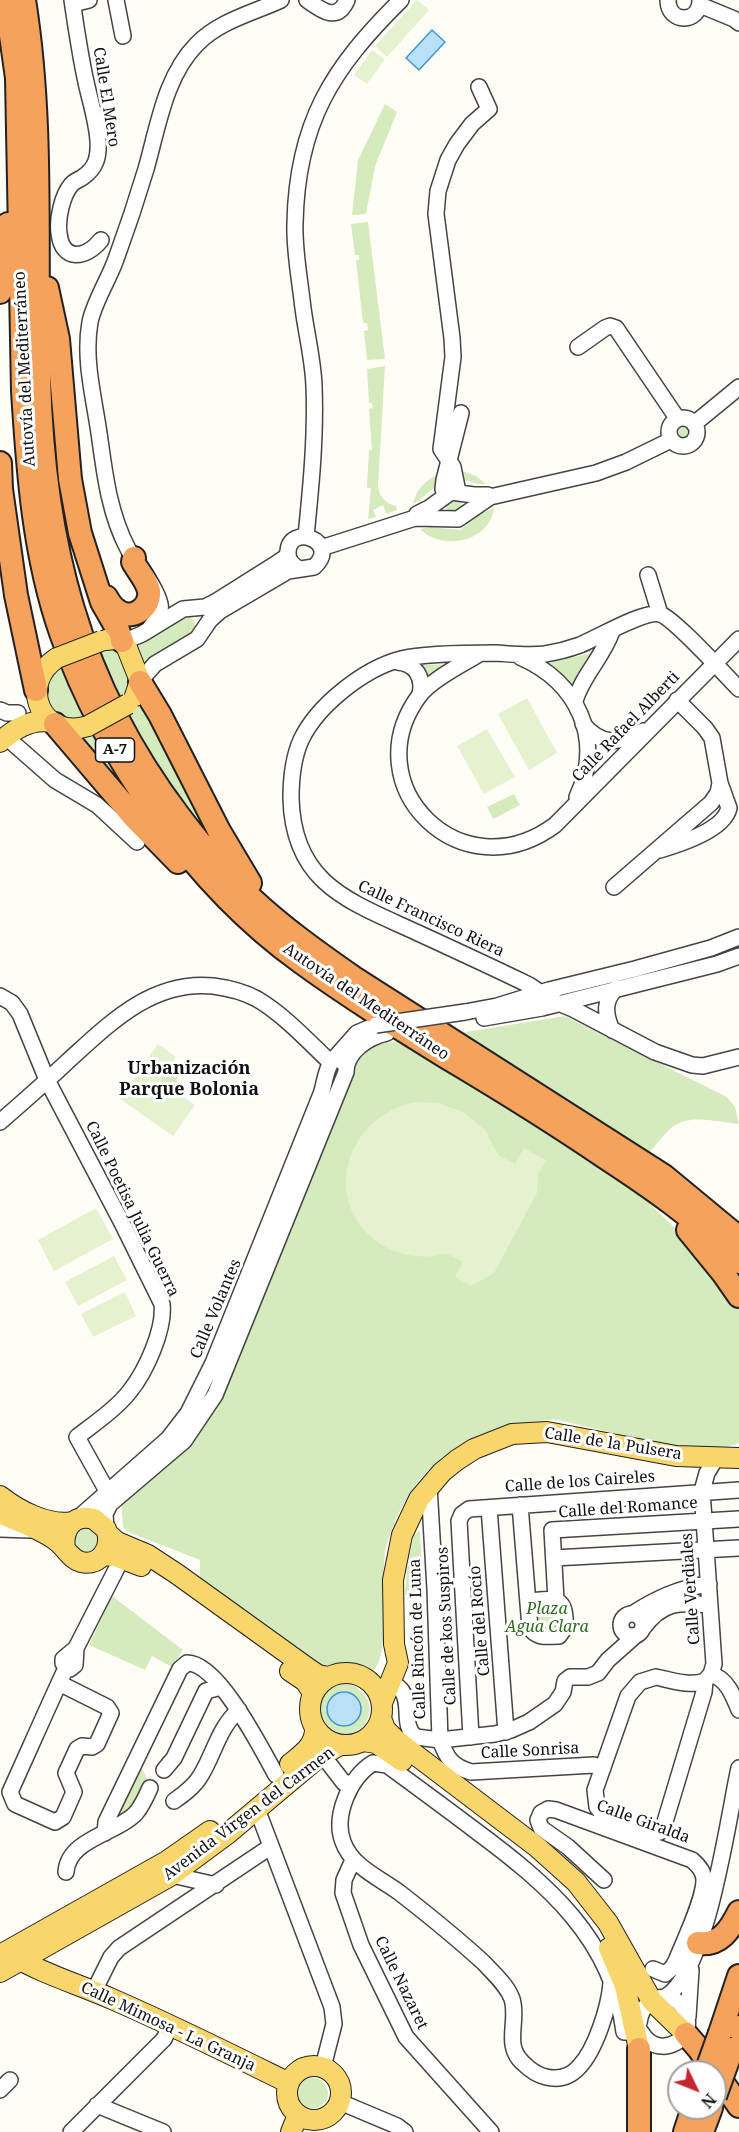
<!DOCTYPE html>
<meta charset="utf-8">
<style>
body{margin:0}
#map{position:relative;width:739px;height:2132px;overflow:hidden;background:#fffdf5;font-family:"Noto Serif",serif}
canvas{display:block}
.north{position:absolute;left:667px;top:2060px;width:60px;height:60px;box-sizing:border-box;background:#fff;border:2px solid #a0a0a0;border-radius:50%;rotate:133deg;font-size:16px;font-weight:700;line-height:24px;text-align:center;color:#111}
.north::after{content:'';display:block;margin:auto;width:21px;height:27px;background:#c4262e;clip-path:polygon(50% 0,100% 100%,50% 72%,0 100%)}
</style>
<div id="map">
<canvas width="739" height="2132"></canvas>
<div class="north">N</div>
</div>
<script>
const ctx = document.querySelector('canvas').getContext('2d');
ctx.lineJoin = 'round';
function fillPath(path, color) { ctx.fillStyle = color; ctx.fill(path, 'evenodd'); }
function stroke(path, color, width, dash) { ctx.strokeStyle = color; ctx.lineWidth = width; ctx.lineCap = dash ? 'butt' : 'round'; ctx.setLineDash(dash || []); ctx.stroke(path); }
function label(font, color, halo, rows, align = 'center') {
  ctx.font = font + ' "Noto Serif",serif'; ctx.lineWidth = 6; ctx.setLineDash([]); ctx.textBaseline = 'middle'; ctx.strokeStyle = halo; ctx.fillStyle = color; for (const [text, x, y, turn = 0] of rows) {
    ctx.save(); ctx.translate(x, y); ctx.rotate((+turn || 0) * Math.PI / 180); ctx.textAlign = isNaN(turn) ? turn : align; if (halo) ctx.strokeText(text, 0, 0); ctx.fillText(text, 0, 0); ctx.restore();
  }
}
fillPath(new Path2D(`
 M385 104 397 112 375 166 366 214 352 215 358 160Z
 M368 222 385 359 367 360 364 331 368 330 367 323H363L356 260H359V255H355L351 224Z
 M385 366 378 485C379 497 385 503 396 506L397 510 386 514 383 505 373 510 376 517 368 519 371 488H367V485L369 450H372L369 409 373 408 372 403H369L367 369Z
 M674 432a8 8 0 1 1 16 0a8 8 0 1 1-16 0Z
 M458 469 476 476 486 484C477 485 468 480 458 479 439 478 428 496 413 504 418 482 437 472 458 469Z
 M446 506a8 8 0 1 1 16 0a8 8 0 1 1-16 0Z
 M494 508C489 543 442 551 420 529L430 527 460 530 482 513Z
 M188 615 195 621V632L146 663 141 664 134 646 181 617Z
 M111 647C126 654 138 676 130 692 128 696 122 700 119 702L95 649Z
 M591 653 573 687 546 664Z
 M62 663 88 719 75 723 52 713 43 685Z
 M453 664 428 682 419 665Z
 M143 699 206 825 201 828 177 800 125 714Z
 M94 731 145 815 74 739Z
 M514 794 520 805 493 819 487 807Z
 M565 1016 727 1097 735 1107 739 1124C718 1122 688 1113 671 1128 663 1135 656 1145 649 1153L459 1033Z
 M402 1040 611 1172 643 1197 682 1235 739 1306V1443C715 1453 684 1449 659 1443 635 1438 612 1433 588 1427 578 1425 567 1421 557 1420 550 1419 542 1421 534 1422 494 1425 459 1441 429 1469 409 1489 393 1520 386 1548 379 1575 392 1655 373 1671L348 1662 319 1666 200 1579V1560L128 1532 123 1527 121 1500 216 1399 273 1274 320 1146 355 1065 366 1052 377 1045Z
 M174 1060 179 1064 175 1091 159 1080Z
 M82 1525 99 1532V1547L87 1555 74 1549 71 1535Z
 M420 1531 423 1594 405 1595 407 1569 414 1534Z
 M112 1596 183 1650 172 1667 152 1656 145 1670 89 1645Z
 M554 1600 565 1624 540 1636 528 1601Z
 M348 1684C364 1689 375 1704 367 1720 363 1728 357 1732 349 1734 314 1739 308 1685 348 1684ZM342 1691 362 1707 359 1718 338 1725C323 1716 325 1696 342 1691Z
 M139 1763 147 1779 135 1806 114 1822Z
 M298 2093a15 15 0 1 1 30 0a15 15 0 1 1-30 0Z`), '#d5ebbd');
fillPath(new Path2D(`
 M417 0 429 10 387 57 375 46Z
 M372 50 385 59 367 84 354 75Z
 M527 698 557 753 529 770 498 714Z
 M487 729 515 777 484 794 457 746Z
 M158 1044 176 1057 160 1081 195 1105 173 1136 120 1099Z
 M416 1102 438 1103 463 1112 485 1130 498 1155 515 1164 524 1148 546 1160 538 1175 537 1193 494 1273 471 1286 455 1277 463 1262C458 1260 452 1255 446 1254 442 1253 437 1256 433 1256 416 1258 398 1254 384 1246 318 1207 344 1115 416 1102Z
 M96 1208 113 1239 54 1271 38 1240Z
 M114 1256 127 1280 78 1306 65 1282Z
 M125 1292 136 1316 93 1337 81 1314Z`), '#e6f2cf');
const water = new Path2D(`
 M432 30 445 42 419 70 406 58Z
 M327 1709a17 17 0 1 1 34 0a17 17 0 1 1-34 0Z`);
fillPath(water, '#b9e0f7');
stroke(water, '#3f96cf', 1.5);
const minor = new Path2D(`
 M72 0C76 27 80 55 86 82 90 101 97 122 98 141 99 157 96 168 83 177 79 180 74 181 71 185 62 196 57 219 59 233 62 262 86 259 101 240
 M116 0 123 36
 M307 0C321 10 337 23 347 0
 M668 0C668 24 700 24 700 0
 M73 4 89 0
 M700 5 734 19 739 23
 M578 347 605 328 610 326 616 328 677 418
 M669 432a14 14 0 1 1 28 0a14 14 0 1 1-28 0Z
 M694 424 739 387
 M458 492 453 467 441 449 453 357 452 338 436 214 438 191 448 160 457 144 472 124 489 109 479 87
 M445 495 443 489 444 480 461 413
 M415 518 458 519 490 497 596 473 626 462 671 440
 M306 536C311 487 316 436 314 386 313 357 305 329 302 300 299 275 294 248 295 223 297 123 332 68 401 0
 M321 548 415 518 417 514 429 508 451 492 474 495H488L490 497
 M648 575 660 614
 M150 628C156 621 162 613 160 604 155 584 138 567 128 549 110 515 105 477 100 440 95 401 83 361 90 322 94 302 109 279 116 259 127 229 137 199 146 169 158 127 165 76 197 44 219 21 253 13 281 0
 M123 642 142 634 183 609 205 607 215 602 277 563 286 557 288 552
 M479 654C461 665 431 680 419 696 353 786 462 894 555 825L739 639
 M520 657C578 682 604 739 577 797
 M397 662C415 663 424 677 420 694
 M140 681 155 664 197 639 210 620 220 611 288 571 314 567C342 541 288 522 288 553 288 561 293 565 299 569
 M739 689C725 675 675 619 660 614 645 610 597 638 580 645 569 649 558 652 545 654 529 656 512 654 496 653 469 653 426 653 401 659 363 669 317 706 301 740 293 758 291 779 291 798 293 885 351 902 418 933 455 950 492 967 529 985L551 1000 573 1009 655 1052 692 1065 703 1066 739 1057
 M575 701C582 676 603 657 612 631
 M0 710 7 713H18
 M583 724C602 747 619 743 643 731
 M8 735 14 744 55 780 97 805 137 842
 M660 850C680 844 724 830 729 808L720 783
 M614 887 711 803 718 793 720 783 712 738 705 728 677 700
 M0 996 12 1003 20 1014 47 1080 122 1223 162 1304C165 1329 146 1371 130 1391 116 1409 95 1423 77 1437L107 1491 116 1497
 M465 1012 497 1006 549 990 635 969 711 948 739 937
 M484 1018 542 1008 717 964 739 956
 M612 1030C605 1014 603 1000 617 988
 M333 1060 357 1033 376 1025
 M0 1122C23 1102 46 1082 68 1061 110 1023 152 980 213 986 229 988 244 992 257 999 283 1014 309 1042 330 1062
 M429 1486 435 1589 440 1740C447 1758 451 1766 471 1772L594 1765 603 1768
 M520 1505 530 1628C537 1639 548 1636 559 1636 564 1630 566 1626 565 1618 564 1593 547 1600 528 1601
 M489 1508 506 1732
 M77 1519 168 1439 188 1413 213 1363 321 1094C325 1085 328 1042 346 1066
 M0 1529 30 1530
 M106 1529 105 1514 110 1504 184 1441 215 1395 346 1072C346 1051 369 1037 387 1033
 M554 1558 739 1548
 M556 1600 552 1530 739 1519
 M621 1625a11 11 0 1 1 22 0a11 11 0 1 1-22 0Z
 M632 1614C657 1598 679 1588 709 1584
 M643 1628C663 1601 679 1602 710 1605
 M76 1648 63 1659V1663L66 1668 70 1669 75 1665 76 1648 122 1558
 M711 1674C727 1679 733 1695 739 1710
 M656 1677C671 1680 690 1687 705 1681L704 1692 664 1825 660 1832 652 1834 605 1817 597 1807 595 1790 628 1696 640 1682Z
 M391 1681C394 1684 399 1687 402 1691 412 1705 401 1726 416 1737L440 1740 495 1734 511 1730 529 1722 555 1704 563 1692 565 1681 570 1677H588L598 1673 608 1660 635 1636
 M705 1681 711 1674 714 1664 702 1491 707 1473 716 1458
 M59 1683 107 1707 111 1713 97 1744 92 1747 82 1746 77 1749 66 1773 74 1792 63 1817 55 1822 15 1804 10 1792C29 1750 47 1709 66 1668
 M471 1737 459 1521 462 1514 469 1509 739 1490
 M319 1757 327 1761 344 1783H353
 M164 1770 174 1758 206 1691 221 1687
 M174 1801C184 1794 195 1786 201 1775 214 1754 219 1727 239 1710
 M257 1809 332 2007 334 2024 323 2067
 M105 1833 106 1822 180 1669 187 1663C218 1662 262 1750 276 1775
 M353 1860 344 1880 343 1893 361 1945 406 2037 491 2132
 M66 1872C68 1839 116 1834 136 1813 142 1806 146 1797 150 1788
 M172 1875 216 1885
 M604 1880 568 1847 541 1828 538 1820 541 1813 548 1809 556 1810 692 1860C698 1865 704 1871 704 1880 704 1900 684 1941 676 1961L672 1968 665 1974 653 1969
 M611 1983C609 2007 596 2049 579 2067 570 2077 559 2080 546 2077 537 2075 530 2070 523 2063 503 2045 519 2021 512 1999 507 1985 494 1974 484 1963 459 1940 427 1914 400 1893 380 1878 352 1867 343 1842 333 1816 350 1777 373 1763L387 1765C417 1787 447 1809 476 1831 546 1883 613 1939 624 2032H641
 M94 1991 111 1957 119 1948 270 1847
 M665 1997C708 1973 728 1817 739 1768
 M688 2017 691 1970
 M639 2023C644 1983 697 1992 686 2034 672 2050 652 2051 641 2032
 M0 2090 10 2080
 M340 2102 397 2126 405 2132
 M97 2105 163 2132
 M71 2132 164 2039 171 2025`);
const major = new Path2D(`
 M106 640 115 639 122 641 127 648 140 681 135 696
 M57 658C17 684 42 741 88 726
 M0 742C14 729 31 718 51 722
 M0 1496C19 1511 48 1526 72 1522
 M0 1513C18 1522 45 1530 59 1543 67 1550 71 1559 81 1562 101 1567 113 1546 106 1529L94 1519C73 1513 62 1530 65 1549
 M108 1534 117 1542 148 1555 177 1574 309 1669 318 1675 329 1677
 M103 1555 115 1556 141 1566
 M290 1671 305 1681 313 1693
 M310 1709a36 36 0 1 1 72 0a36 36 0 1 1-72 0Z
 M382 1703 398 1663 394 1644 393 1580 402 1535 419 1499 442 1472 457 1460 474 1449 512 1434 547 1432 676 1456 739 1458
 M381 1718 385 1729 396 1740 537 1847 576 1882 608 1923 652 2001 686 2034
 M363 1741 376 1743 402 1761
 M290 1764C302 1754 315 1746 315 1729
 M609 1948 625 1986 639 2049
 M0 1955 167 1861 210 1831
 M11 1955C43 1974 78 1984 112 1999 172 2025 230 2054 289 2083
 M0 1972 172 1875 226 1835 319 1757 340 1745
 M287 2093a27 27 0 1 1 54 0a27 27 0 1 1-54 0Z
 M291 2132 298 2115`);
const highway = new Path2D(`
 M6 0 17 78 23 391C28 472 34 556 61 633 104 756 195 886 301 962 349 997 401 1029 451 1060 503 1091 553 1122 603 1156 652 1188 698 1220 739 1262
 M24 0C44 124 35 251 39 376 43 541 78 683 179 816 201 845 224 873 251 898 283 928 318 953 354 978L664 1176 739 1238
 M47 288 58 339 70 479 80 533 102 602 118 630 122 641
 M0 292 8 224
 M0 463 1 489 16 595 36 690
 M106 597C109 602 112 608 118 611 132 621 151 608 149 591 147 581 138 571 133 562L134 558
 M140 682 160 715 219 831 250 883
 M55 724 135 818 178 862
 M688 1230 723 1273 739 1296
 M698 1943C720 1946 730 1930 739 1912
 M720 2033 739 1976
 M686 2034 699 2049 739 2106
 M732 2049 739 2027
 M639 2132V2049
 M685 2132 693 2108
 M702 2132 711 2108`);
stroke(minor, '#444', 18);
stroke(major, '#222', 22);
stroke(highway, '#222', 26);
stroke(minor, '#fff', 15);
stroke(major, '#f9d66b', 20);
stroke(highway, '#f5a25d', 22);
const minorBridge = new Path2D(`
 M376 1025 465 1012`);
const majorBridge = new Path2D(`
 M57 658 101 641
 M88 726 128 704`);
const highwayBridge = new Path2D(`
 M706 2072 720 2033
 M715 2096 732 2049`);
stroke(minorBridge, '#444', 18, []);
stroke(majorBridge, '#222', 22, []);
stroke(highwayBridge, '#222', 26, []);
stroke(minorBridge, '#fff', 15);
stroke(majorBridge, '#f9d66b', 20);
stroke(highwayBridge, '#f5a25d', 22);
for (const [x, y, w] of [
 [115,750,39]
]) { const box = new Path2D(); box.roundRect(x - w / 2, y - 12, w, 24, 4.5); ctx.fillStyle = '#fff'; ctx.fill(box); stroke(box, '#111', 1.5); }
label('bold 15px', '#111', null, [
 ["A-7",115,750]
]);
label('16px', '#111', '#fff', [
 ["Calle El Mero",106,97,81],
 ["Autovía del Mediterráneo",25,369,-93],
 ["Calle Rafael Alberti",626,727,-46],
 ["Calle Francisco Riera",431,919,25],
 ["Autovía del Mediterráneo",366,1002,34],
 ["Calle Poetisa Julia Guerra",132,1209,64],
 ["Calle Volantes",216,1309,-67],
 ["Calle de la Pulsera",613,1444,9],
 ["Calle de los Caireles",580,1482,-4],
 ["Calle del Romance",628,1508,-4],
 ["Calle Verdiales",691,1589,-94],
 ["Calle del Rocío",480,1621,-95],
 ["Calle de kos Suspiros",447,1626,-93],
 ["Calle Rincón de Luna",418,1639,-92],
 ["Calle Sonrisa",530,1751,-3],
 ["Avenida Virgen del Carmen",249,1814,-37],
 ["Calle Giralda",643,1822,20],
 ["Calle Nazaret",401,1983,64],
 ["Calle Mimosa - La Granja",168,2027,25]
]);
label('italic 16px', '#2f6b1f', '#fff', [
 ["Plaza",547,1609],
 ["Agua Clara",547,1627]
]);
label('bold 18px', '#111', '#fff', [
 ["Urbanización",189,1069],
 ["Parque Bolonia",189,1090]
]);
</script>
